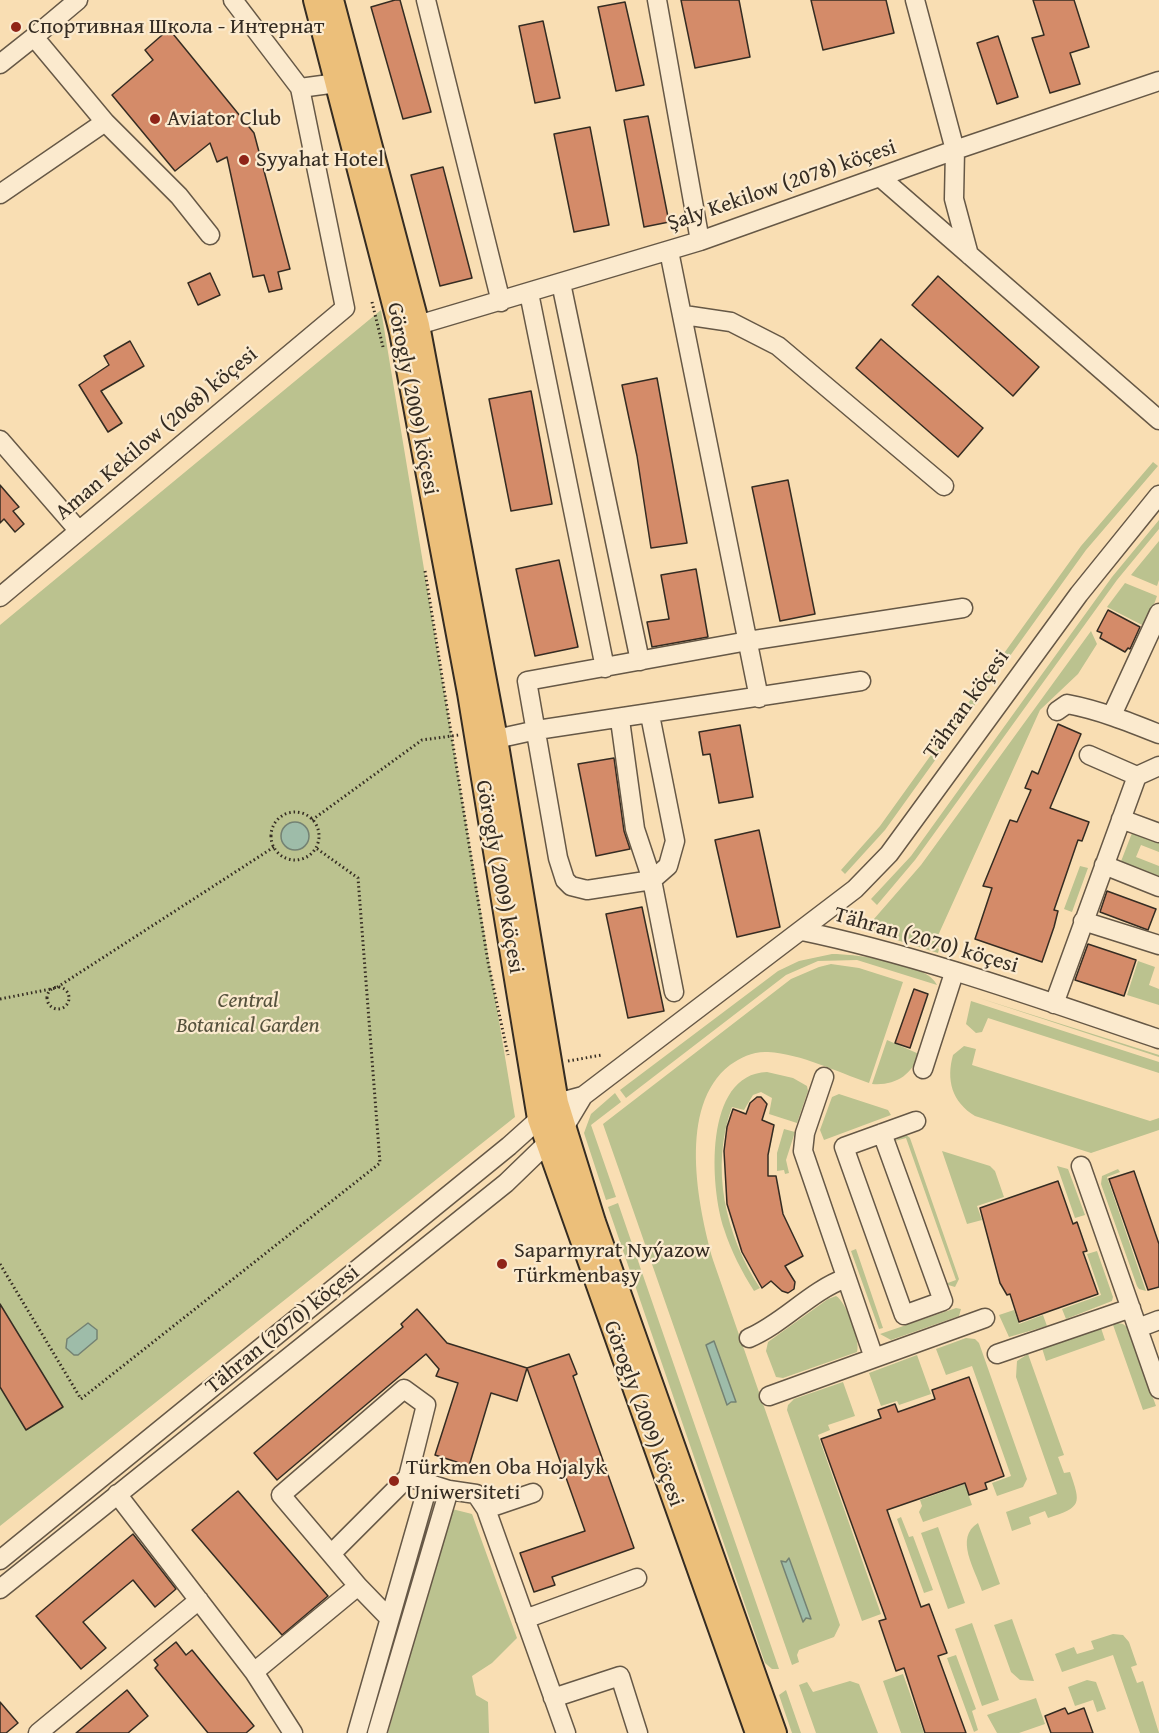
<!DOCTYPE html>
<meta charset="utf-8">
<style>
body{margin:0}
canvas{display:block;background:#f9deb3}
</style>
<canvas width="1159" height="1733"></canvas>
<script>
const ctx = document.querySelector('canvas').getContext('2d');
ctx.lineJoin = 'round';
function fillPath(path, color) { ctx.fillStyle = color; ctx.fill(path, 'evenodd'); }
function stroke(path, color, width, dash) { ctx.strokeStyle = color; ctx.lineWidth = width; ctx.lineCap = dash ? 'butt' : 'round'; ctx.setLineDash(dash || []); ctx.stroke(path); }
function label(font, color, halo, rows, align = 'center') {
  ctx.font = font + ' "Gentium Book Plus",serif'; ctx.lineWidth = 4.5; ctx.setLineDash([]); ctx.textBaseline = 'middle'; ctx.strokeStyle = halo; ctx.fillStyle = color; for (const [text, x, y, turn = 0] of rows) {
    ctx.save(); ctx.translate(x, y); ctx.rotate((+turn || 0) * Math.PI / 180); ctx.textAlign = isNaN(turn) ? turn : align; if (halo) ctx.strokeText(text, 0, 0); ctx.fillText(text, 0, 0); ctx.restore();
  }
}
fillPath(new Path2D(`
 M381 310 515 1117 0 1526V625Z
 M1153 462 1158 466 1086 550 885 830 845 874 841 870 880 826 1081 546Z
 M1159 520V529L1117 580 915 860 877 905 871 899 911 856 1112 577Z
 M1159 541V580L1157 586 1131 575Z
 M1125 583 1157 596 1146 627 1107 607Z
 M1091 631 1097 644 1078 674 1040 710 936 940 941 942 940 947 924 943 939 949 938 953 868 931 867 927 921 865Z
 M1132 833 1159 843V852L1141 845 1136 857 1159 866V879L1120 864Z
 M1080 866 1088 868 1072 912 1064 909Z
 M832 954C855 954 928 963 937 985L857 960 818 961 786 975 626 1098 620 1090 778 971 799 961Z
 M1138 961 1155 967 1149 985 1159 989V1005L1127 995Z
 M831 964 859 968 903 982 869 1083C837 1072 802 1054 768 1052 754 1051 741 1057 730 1065 677 1106 698 1206 713 1260L840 1625 834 1637 799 1650 797 1655 799 1662 792 1665 603 1124 791 979 819 967Z
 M976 997 1159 1055V1057Z
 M971 1001 1159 1062V1073L988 1018 982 1032 976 1033 966 1024Z
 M887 1040 919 1054C912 1075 895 1086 872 1084Z
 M964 1046 976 1049 972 1065 1150 1121 1159 1118V1130L1091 1153 975 1116C952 1102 946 1080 953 1055Z
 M767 1072 793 1078 807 1086 808 1091 797 1123 769 1114 772 1098 761 1092 753 1095 744 1110 732 1107C710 1167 725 1235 760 1288L754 1291C742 1272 731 1251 724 1229 710 1188 703 1074 767 1072Z
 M615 1093 621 1102 591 1125 616 1197 606 1200 584 1133 591 1114Z
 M839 1094 888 1110 891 1115 824 1140 820 1130 832 1097Z
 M784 1129 795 1132 786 1160 789 1173 785 1174 784 1170 777 1171V1153Z
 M905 1134 910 1138 959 1279 955 1287 945 1284 956 1280 906 1138 895 1141Z
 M942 1151 990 1166 995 1171 1004 1197 977 1206 982 1220 967 1224Z
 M1057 1166 1068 1169 1085 1215 1075 1218Z
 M1118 1169 1120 1172 1107 1177 1146 1291 1139 1289 1137 1286 1101 1184 1102 1176Z
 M618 1203 779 1669H772L765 1663 608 1207Z
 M856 1249 883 1328 879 1329 851 1251Z
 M1097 1251 1113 1297 1112 1301 1066 1319 1062 1309 1101 1295 1087 1254Z
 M836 1296C846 1301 861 1342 857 1352L783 1378 776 1377 766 1351 768 1342 828 1299Z
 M956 1308 961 1309 959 1316 891 1340 880 1334Z
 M1014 1310 1019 1324 1043 1315 1047 1326 1009 1337 999 1315Z
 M1112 1322 1123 1324 1128 1328 1156 1406 1143 1410Z
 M1101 1328 1105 1340 1046 1361 1042 1348Z
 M966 1338 975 1339 979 1343 1027 1479 1023 1487 997 1496 992 1483 1011 1476 972 1366 946 1375 936 1349Z
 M1028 1354 1064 1455 1058 1457 1064 1473 1070 1472C1081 1504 1082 1507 1048 1518L1045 1511 1029 1517 1031 1524 1012 1531 1006 1512 1057 1494 1016 1377 1017 1361Z
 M917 1355 931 1394 899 1405 897 1401 881 1406 869 1373Z
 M843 1382 855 1416 828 1425 830 1430 818 1435 881 1614 862 1621 787 1410 788 1405 794 1399Z
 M965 1484 972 1505 923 1522 919 1512 922 1506 920 1500Z
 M452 1509 472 1514 517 1638 492 1663 472 1676 476 1695 488 1702 489 1733H388Z
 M901 1517 909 1537 913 1536 933 1590 924 1593 897 1519Z
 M978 1523 1000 1584 982 1591C975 1569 954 1538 978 1523Z
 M938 1527 965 1603 948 1609 921 1533Z
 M1012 1619 1034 1681 1020 1680 1011 1672 994 1625Z
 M972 1623 999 1700 982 1706 955 1629Z
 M1113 1634 1123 1635 1129 1642 1137 1665 1131 1667 1137 1683 1143 1681 1159 1733H1140L1113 1655 1062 1672 1055 1654 1074 1647 1077 1654 1094 1649 1091 1641Z
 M956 1655 976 1709 972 1711 978 1730 974 1732 947 1658Z
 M903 1674 924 1733H901L883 1681Z
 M1087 1680 1096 1682 1106 1709 1097 1712 1093 1700 1075 1706 1068 1687Z
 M807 1682 813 1692 850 1681 859 1684 878 1733H816L799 1685Z
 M786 1690 801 1733H792L779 1695Z
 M1036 1698 1045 1724 1019 1733H997L987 1715Z`), '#bbc28f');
const water = new Path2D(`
 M281 836a14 14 0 1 1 28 0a14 14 0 1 1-28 0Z
 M88 1323 97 1330V1339L78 1355H74L66 1348 67 1339Z
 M714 1341 736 1402H731L727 1405 706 1345Z
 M789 1558 811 1619 806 1618 803 1622 781 1561 786 1562Z`);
fillPath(water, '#9ebca9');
stroke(water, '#748273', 1.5);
const building = new Path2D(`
 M395 0H400L431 112 403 119 371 7Z
 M681 0H739L750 57 695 68Z
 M811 0H886L894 33 823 50Z
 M1033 0H1074L1089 47 1070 53 1080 84 1050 93 1032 38 1044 35Z
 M625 2 644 85 616 91 598 7Z
 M543 21 560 98 535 103 519 26Z
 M169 29 254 133 290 269 278 272 282 289 269 292 264 275 253 277 227 157 217 162 210 143 175 171 112 95 153 60 145 50Z
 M998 36 1018 97 997 104 977 43Z
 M648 116 669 222 644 227 624 120Z
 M590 127 609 225 574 232 554 134Z
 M443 167 472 278 440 286 411 175Z
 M210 273 220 295 198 305 188 283Z
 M938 276 1039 367 1013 396 912 305Z
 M881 339 983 428 958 457 856 368Z
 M130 341 144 366 101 391 122 423 108 432 79 385 109 365 104 356Z
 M657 378 687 543 651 548 637 456 622 385Z
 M531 391 552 504 511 511 489 399Z
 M788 480 815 614 780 621 752 487Z
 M0 485 19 507 13 511 24 524 15 532 4 519 0 523Z
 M559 560 578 647 535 656 516 569Z
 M696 569 708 637 652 647 647 622 669 619 661 575Z
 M1108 610 1140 627 1130 649 1128 648 1125 652 1100 638 1102 633 1097 631Z
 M1058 724 1081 734 1050 808 1089 822 1082 841 1078 840 1054 910 1058 911 1054 927 1042 962 975 939 992 888 983 886 1010 820 1017 822 1031 790 1025 788 1032 771 1038 774Z
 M740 725 753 797 719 803 710 754 703 755 699 732Z
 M614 758 624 831 630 849 596 856 578 764Z
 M759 830 780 927 737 937 715 840Z
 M1107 891 1156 909 1148 930 1100 912Z
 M642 907 664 1011 628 1018 606 914Z
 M1088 944 1136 960 1124 996 1075 980Z
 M914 989 928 994 910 1048 895 1043Z
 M757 1097H761L767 1104 762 1120 774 1125 768 1155V1176H776L783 1214 803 1256 785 1266 795 1282 794 1289 788 1293 782 1291 771 1281 762 1288 742 1252 727 1204 724 1151 727 1127 733 1109 746 1114 750 1103Z
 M1134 1171 1159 1244V1287L1148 1290 1109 1179Z
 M1058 1181 1073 1224 1077 1222 1087 1251 1083 1252 1098 1294 1019 1322 1010 1294 1007 1295 1000 1283 980 1208Z
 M0 1304 63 1407 26 1430 0 1387Z
 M417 1309 447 1343 527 1368 517 1401 491 1393 469 1466 435 1455 458 1383 436 1376 439 1369 426 1354 277 1480 254 1453 403 1327 401 1324Z
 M569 1354 577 1374 573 1376 634 1548 552 1577 555 1585 534 1592 520 1553 585 1531 527 1368Z
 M969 1377 1004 1476 985 1483 987 1489 969 1495 965 1483 887 1510 921 1607 929 1604 940 1634 947 1653 938 1656 966 1733H925L904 1668 896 1671 879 1621 886 1619 821 1439 881 1418 878 1410 895 1404 898 1412 935 1399 932 1390Z
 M238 1491 328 1596 282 1635 192 1530Z
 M133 1534 176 1589 155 1607 133 1580 83 1622 106 1648 81 1669 36 1616Z
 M176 1642 186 1655 192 1650 254 1726 246 1733H208L155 1668 158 1665 154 1660Z
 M127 1690 148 1716 128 1733H76Z
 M0 1702 18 1723 6 1733H0Z
 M1065 1708 1068 1714 1084 1708 1093 1733H1051L1045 1716Z`);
fillPath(building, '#d48b69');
stroke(building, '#352c22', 1.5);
const minor = new Path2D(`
 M233 0 300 88 337 83
 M426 0 501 302
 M657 0 700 241
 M915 0 955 150 954 199 969 255
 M0 64 34 37
 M105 122 179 196 210 235
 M880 177 1159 420
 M0 194 105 122 34 37 78 0
 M669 251 759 698
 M561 283 640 661
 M529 293 605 668
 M684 315 731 322 778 346 944 486
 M418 325 700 241 955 150 1159 81
 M0 440 79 531
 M0 597 345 308 300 88
 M1057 711 1067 704C1099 710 1129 722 1159 734
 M650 715 675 841 668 866 652 880 587 890 571 886 565 880 558 858 527 681 748 641 963 608
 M1112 715 1159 613
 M620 720 635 829 652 880 674 992
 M496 739 537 730 861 681
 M1089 755 1137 776
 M1121 819 1159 833
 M1104 865 1159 887
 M1083 921 1159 945
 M802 931C922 956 1043 1000 1159 1039
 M1054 1004 1137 776 1159 766
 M923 1069 954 973
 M824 1077 805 1133 803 1151 874 1358
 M882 1133 943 1301 904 1315 844 1147 916 1121
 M1081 1166 1159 1389
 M1138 1328 1159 1320
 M749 1338C784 1323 810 1291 846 1278
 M997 1354 1131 1308
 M769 1396 985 1318
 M117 1494 254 1672 293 1733
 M486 1509 533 1493
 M331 1554 281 1495 404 1389 426 1405 408 1477
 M0 1560 509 1146 557 1103 583 1096 855 889 889 854 1079 594 1159 495
 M358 1586 389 1618
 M0 1589 506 1183 565 1126 583 1096
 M525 1619 637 1578
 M254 1672 358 1586 331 1554 408 1477 449 1490 476 1494 486 1509 566 1733
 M553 1698 620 1676 638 1733
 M38 1733 199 1600
 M357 1733 429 1482
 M377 1733 449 1490`);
const major = new Path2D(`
 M315 0 401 332 469 693 539 1119 757 1733
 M332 0 418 325 496 739 557 1103 594 1222 775 1733`);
stroke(minor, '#665846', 21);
stroke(major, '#352c22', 26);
stroke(new Path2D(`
 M372 302 383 347
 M425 571 488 962 508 1055
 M271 836a24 24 0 1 1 48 0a24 24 0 1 1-48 0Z
 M312 820 422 740 459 735
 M47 998a11 11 0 1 1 22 0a11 11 0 1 1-22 0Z
 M0 999 56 988 274 847
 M568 1061 602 1055
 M0 1264 81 1399 380 1163 358 878 316 848`), '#352c22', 3, [1.5, 3]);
stroke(minor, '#fbeace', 18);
stroke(major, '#ecbf7a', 22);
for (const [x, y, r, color] of [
 [16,27,6,"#8f2418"],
 [155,119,6,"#8f2418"],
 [244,160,6,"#8f2418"],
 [502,1264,6,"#8f2418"],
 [394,1481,6,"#8f2418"]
]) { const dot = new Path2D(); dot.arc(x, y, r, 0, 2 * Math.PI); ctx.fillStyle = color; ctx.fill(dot); stroke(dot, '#fbeace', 2); }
label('22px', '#352c22', '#fbeace', [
 ["Спортивная Школа - Интернат",28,27],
 ["Aviator Club",167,119],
 ["Syyahat Hotel",256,160],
 ["Saparmyrat Nyýazow",514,1251],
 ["Türkmenbaşy",514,1276],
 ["Türkmen Oba Hojalyk",406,1468],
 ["Uniwersiteti",406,1493]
], 'left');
label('22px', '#352c22', '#fbeace', [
 ["Şaly Kekilow (2078) köçesi",782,186,-19],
 ["Görogly (2009) köçesi",412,399,79],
 ["Aman Kekilow (2068) köçesi",157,434,-40],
 ["Tähran köçesi",967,705,-54],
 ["Görogly (2009) köçesi",499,877,80],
 ["Tähran (2070) köçesi",926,941,16],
 ["Tähran (2070) köçesi",283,1330,-39],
 ["Görogly (2009) köçesi",643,1414,70]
]);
label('italic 22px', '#56523d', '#fbeace', [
 ["Central",248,1001],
 ["Botanical Garden",248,1026]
]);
</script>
